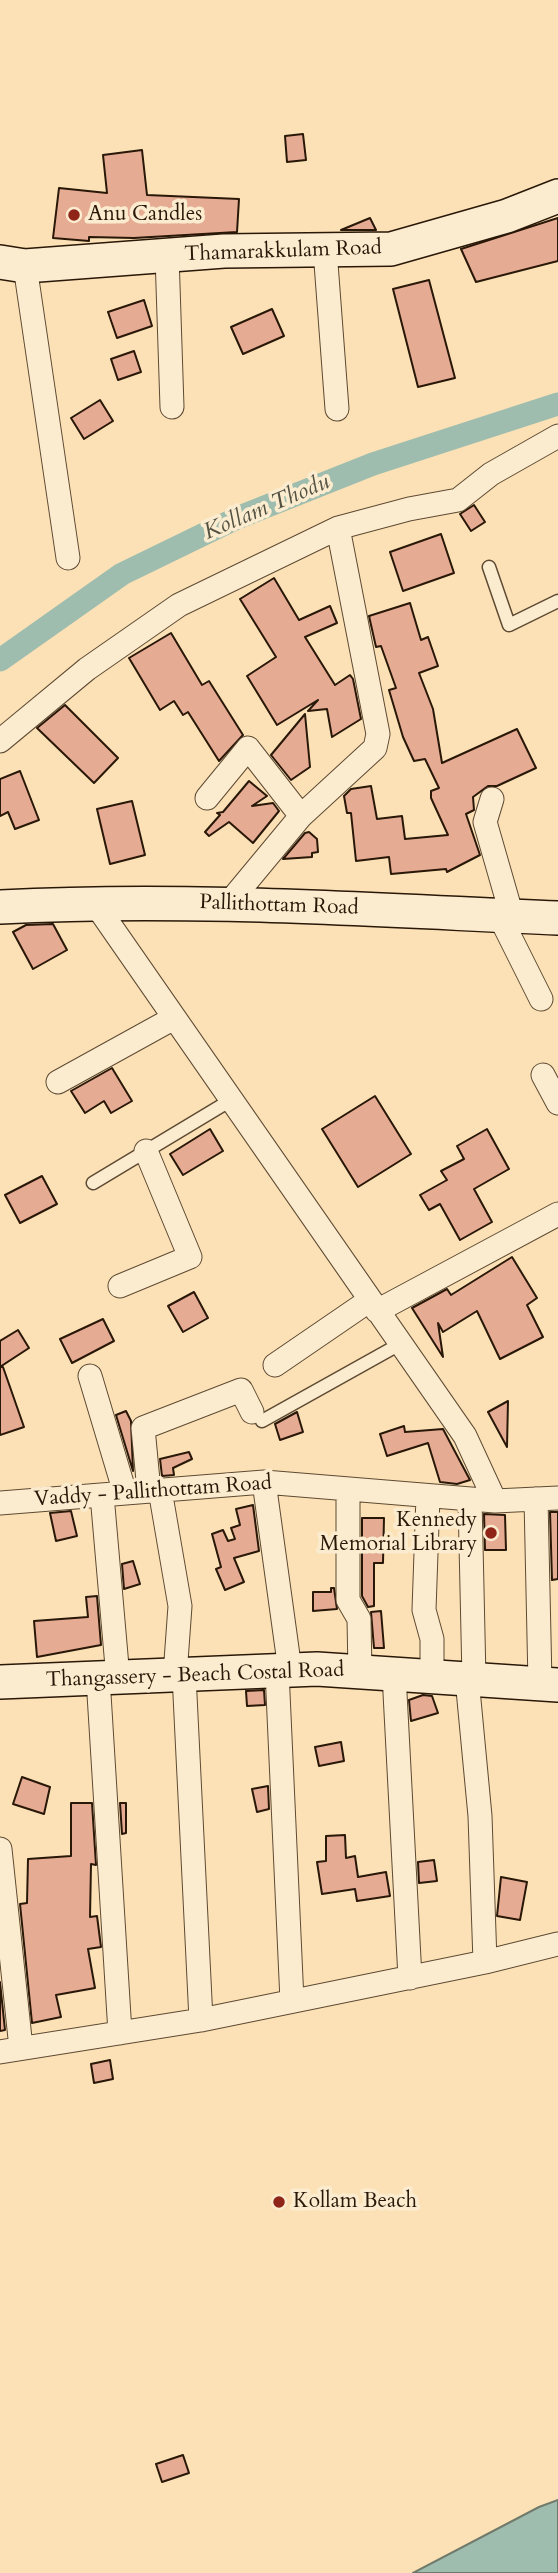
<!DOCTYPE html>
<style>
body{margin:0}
canvas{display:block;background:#fbe1b5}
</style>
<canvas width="558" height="2573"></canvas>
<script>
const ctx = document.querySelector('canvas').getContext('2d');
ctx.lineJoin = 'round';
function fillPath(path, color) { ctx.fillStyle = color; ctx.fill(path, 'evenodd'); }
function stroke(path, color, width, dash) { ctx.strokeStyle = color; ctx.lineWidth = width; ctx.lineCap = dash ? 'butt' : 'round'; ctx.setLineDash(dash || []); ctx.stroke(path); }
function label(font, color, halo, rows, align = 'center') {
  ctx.font = font + ' Cardo,serif'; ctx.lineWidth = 7; ctx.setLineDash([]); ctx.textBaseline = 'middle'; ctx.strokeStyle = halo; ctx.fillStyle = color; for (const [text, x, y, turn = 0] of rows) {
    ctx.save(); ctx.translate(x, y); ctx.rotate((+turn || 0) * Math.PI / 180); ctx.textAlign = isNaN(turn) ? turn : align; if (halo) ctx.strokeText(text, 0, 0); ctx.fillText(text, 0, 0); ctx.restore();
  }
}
const water = new Path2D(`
 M558 2500V2573H413L539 2507Z`);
fillPath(water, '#9fbdaf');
stroke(water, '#707b6c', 2);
stroke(new Path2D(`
 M0 660 122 574 237 518 373 464 558 404`), '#9fbdaf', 23);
const building = new Path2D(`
 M303 134 306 160 287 162 285 136Z
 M142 150 147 195 239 199 237 232 134 238 89 237V241L53 238 59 188 107 193 103 155Z
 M370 218 376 230H341Z
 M558 218V261L476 282 461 249Z
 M429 280 455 378 418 387 393 289Z
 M144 300 152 326 117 338 108 312Z
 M272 309 284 336 243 354 231 327Z
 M134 351 141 372 118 380 111 359Z
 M100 400 113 421 84 439 71 418Z
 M474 505 485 522 471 531 460 514Z
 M441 534 454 573 403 591 390 552Z
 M274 578 299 620 330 606 337 623 305 637 335 685 350 675 353 679 361 719 332 737 327 709 308 711 318 700 277 725 247 676 276 657 240 599Z
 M410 603 421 640 428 637 438 666 419 673 433 709 442 763 517 729 536 768 497 786H488L473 797 474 810 466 814 480 855 447 872 446 869 391 874 389 857 356 861 351 813H347L344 796 351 789 371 786 377 819 402 816 405 839 448 835 431 798V791L439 788 425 759 414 761 403 737 389 690 396 688 381 646 376 647 369 616Z
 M171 633 202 685 209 681 243 735 219 761 188 712 183 715 174 701 160 710 129 658Z
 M65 705 118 758 94 783 37 728Z
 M305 714 310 767 291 780 271 755Z
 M20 771 39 820 15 829 8 812 0 816V779Z
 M249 781 267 796 252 806 273 803 279 811 253 843 229 822 209 836 205 832 220 815 217 813 223 812Z
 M132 801 145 855 110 864 97 809Z
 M309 832 317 839 318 852 312 853V857L283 859 305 833Z
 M53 924 67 950 33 969 13 932 26 925Z
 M112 1068 132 1101 111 1113 104 1101 85 1113 71 1091Z
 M375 1096 411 1154 358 1187 322 1129Z
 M210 1129 223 1151 183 1175 170 1154Z
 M487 1129 509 1169 474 1189 492 1222 460 1240 440 1204 429 1210 420 1195 447 1180 441 1171 464 1159 457 1146Z
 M42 1176 57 1204 20 1223 5 1195Z
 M512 1257 537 1298 527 1305 543 1337 500 1359 477 1311 443 1332 438 1323 443 1357 412 1308 447 1289 451 1295Z
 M194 1292 208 1318 183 1332 168 1306Z
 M103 1319 114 1341 72 1363 60 1339Z
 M18 1330 29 1348 0 1367V1341Z
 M0 1367H3L24 1427 0 1435Z
 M508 1401 507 1447 488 1412Z
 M126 1411 131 1421 133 1471 116 1415Z
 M297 1412 303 1432 280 1440 275 1424Z
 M404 1426 405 1432 443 1429 470 1480 457 1484 440 1482 428 1443 387 1456 380 1434Z
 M189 1452 192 1459 173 1468 174 1475 162 1476 160 1459Z
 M253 1505 259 1551 234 1558 244 1582 225 1590 216 1569 221 1567 212 1534 223 1530 228 1541 235 1539 231 1528 240 1525 236 1509Z
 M71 1511 77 1536 56 1541 50 1513Z
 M550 1512H558V1579L552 1580Z
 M484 1514 505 1515 506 1550H485Z
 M362 1518H384L383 1563H374V1606L368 1607 362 1596Z
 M133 1561 140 1584 124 1589 122 1564Z
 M331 1588H334L337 1609 313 1611V1592H331Z
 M97 1596 101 1645 37 1657 34 1621 88 1617 86 1597Z
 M381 1611 384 1648H374L371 1612Z
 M264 1690 265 1705 247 1706 246 1691Z
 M423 1695 432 1696 438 1713 411 1721 409 1700Z
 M341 1742 344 1761 319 1766 315 1747Z
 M22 1777 50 1787 44 1814 13 1804Z
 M268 1786 269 1809 257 1812 252 1789Z
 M71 1803H92L96 1865 91 1864 90 1917 97 1916 101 1947 88 1949 95 1988 56 1995 61 2017 32 2023 20 1904 27 1903 28 1859 71 1856Z
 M120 1803H126V1833L122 1834Z
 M345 1835 346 1858 355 1856 358 1877 386 1872 390 1896 357 1901 355 1889 322 1894 317 1862 326 1861V1836Z
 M434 1860 437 1881 419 1883 418 1862Z
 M501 1877 527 1882 520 1920 497 1916Z
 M0 1982 5 2030 0 2031Z
 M110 2060 113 2079 94 2083 91 2064Z
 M183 2455 189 2473 162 2482 156 2464Z`);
fillPath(building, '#e6ab93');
stroke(building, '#291708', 2);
const lane = new Path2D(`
 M489 567 509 625 558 601
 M93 1183 231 1100
 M262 1421 400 1344`);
const street = new Path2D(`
 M325 250 337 409
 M167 255 172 407
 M25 266 68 558
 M0 741 87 669 179 605 338 528 409 509 458 500 491 474 558 436
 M207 798 248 748 301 816
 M492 799 485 822 512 916
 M94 902 465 1436 495 1501
 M228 904 301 816 375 748 378 734 338 528
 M499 915 541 999
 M543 1075 558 1103
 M58 1082 174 1018
 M120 1286 190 1257 146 1151
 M377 1311 558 1214
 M275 1365 370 1300
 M90 1376 125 1493
 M264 1482 290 1670
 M348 1489V1600L359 1619 360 1672
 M160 1490 180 1606 175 1675
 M149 1491 143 1428 241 1390 252 1412
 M102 1495 118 1678
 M428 1496 424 1610 432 1639V1676
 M470 1499 474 1679
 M536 1499 540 1683
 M0 1503 264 1482 495 1501 558 1498
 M277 1671 292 2001
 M394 1674 410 1978
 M184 1675 201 2020
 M98 1678 120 2033
 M467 1679 480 1816 485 1962
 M0 1849 21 2048
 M0 2052 201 2020 485 1962 558 1944`);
const secondary = new Path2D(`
 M0 262 25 266 224 251 391 249 507 216 558 196
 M0 907C186 897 372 910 558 918
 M0 1682 317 1669 558 1685`);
stroke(lane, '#5e4a33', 15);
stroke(street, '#5e4a33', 25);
stroke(secondary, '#291708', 36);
stroke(lane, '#fceccf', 12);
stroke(street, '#fceccf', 23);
stroke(secondary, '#fceccf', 33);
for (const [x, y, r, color] of [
 [74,215,7,"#8f2418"],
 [491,1533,7,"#8f2418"],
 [279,2202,7,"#8f2418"]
]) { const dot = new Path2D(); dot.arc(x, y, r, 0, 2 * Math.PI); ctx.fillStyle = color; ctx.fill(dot); stroke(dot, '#fceccf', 2.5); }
label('21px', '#291708', '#fceccf', [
 ["Anu Candles",88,215],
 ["Kennedy",477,1521,"right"],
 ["Memorial Library",477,1545,"right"],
 ["Kollam Beach",293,2202]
], 'left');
label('21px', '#291708', '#fceccf', [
 ["Thamarakkulam Road",283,252,-2],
 ["Pallithottam Road",279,906,2],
 ["Vaddy - Pallithottam Road",153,1492,-4],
 ["Thangassery - Beach Costal Road",195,1676,-2]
]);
label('italic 23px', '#525142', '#fceccf', [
 ["Kollam Thodu",267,508,-23]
]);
</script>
